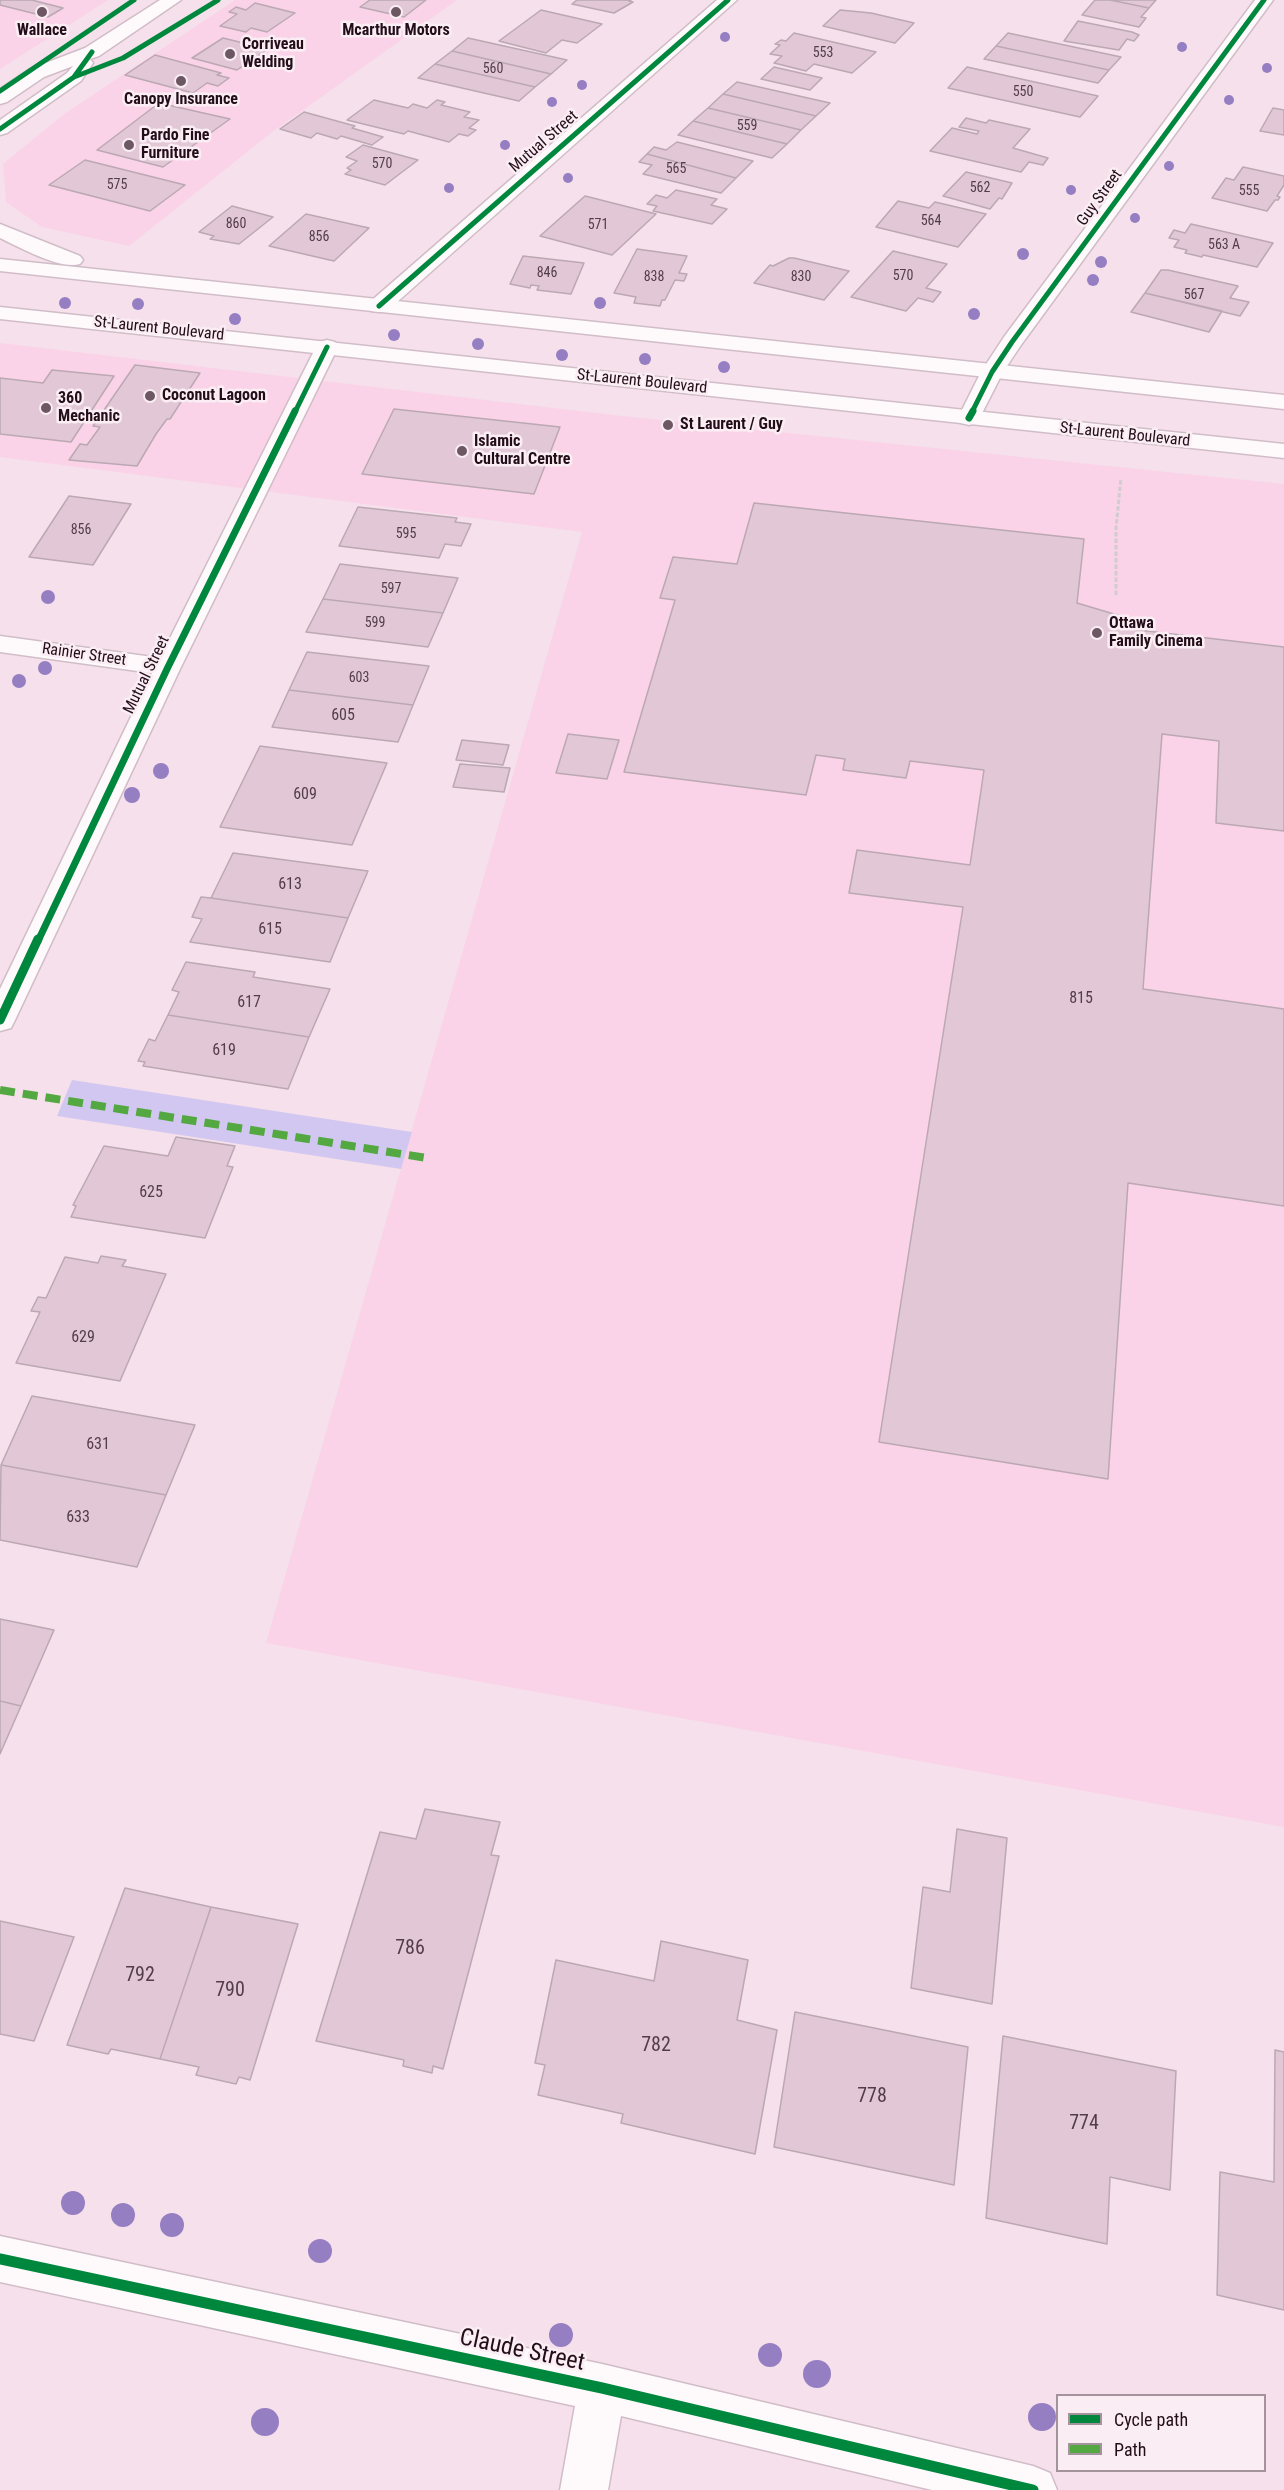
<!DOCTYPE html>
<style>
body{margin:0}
#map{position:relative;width:1284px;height:2490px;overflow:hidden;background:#f5e0eb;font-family:"Roboto Condensed",sans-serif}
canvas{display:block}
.legend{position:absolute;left:1056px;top:2394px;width:210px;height:78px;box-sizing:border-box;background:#faedf3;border:2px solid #a4939c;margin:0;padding:8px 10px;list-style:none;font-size:18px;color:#220d19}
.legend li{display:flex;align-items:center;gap:12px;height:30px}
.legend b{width:30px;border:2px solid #a4939c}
</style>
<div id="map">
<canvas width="1284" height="2490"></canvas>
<ul class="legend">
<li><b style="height:8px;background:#00873e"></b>Cycle path</li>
<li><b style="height:8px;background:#53a842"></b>Path</li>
</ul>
</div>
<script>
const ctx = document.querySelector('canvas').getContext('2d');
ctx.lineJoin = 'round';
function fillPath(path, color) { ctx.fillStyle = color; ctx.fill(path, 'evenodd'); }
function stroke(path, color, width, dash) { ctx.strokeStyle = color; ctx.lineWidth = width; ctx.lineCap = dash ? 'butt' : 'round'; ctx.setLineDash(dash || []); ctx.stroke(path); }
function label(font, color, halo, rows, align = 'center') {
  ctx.font = font + ' "Roboto Condensed",sans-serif'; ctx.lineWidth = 5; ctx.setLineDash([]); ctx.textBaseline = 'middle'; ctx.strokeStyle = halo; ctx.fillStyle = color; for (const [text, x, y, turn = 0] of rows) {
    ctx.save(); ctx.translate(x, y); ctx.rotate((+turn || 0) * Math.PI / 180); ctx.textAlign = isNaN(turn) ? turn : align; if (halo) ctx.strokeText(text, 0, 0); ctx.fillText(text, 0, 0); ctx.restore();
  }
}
fillPath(new Path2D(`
 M0 0H108L0 69Z
 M235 0H457L271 133 129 246 42 227 6 202 3 164 64 114Z
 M0 343 613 415 1284 484V1827L266 1643 582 532 0 457Z`), '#fad3e8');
fillPath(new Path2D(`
 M72 1080 412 1132 401 1169 57 1116Z`), '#d2c7f0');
const building = new Path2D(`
 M0 0H32L63 8 48 17 0 5Z
 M370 0H426L404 17 360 7Z
 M577 0H631L629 1 633 2 614 13 572 4Z
 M1095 0H1110L1149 8 1141 17 1146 18 1139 27 1082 15Z
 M1110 0H1156L1149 8Z
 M255 3 295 13 267 32 251 28 246 32 220 26 237 14 229 12 236 7 246 10Z
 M541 10 602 24 577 43 562 40 546 53 499 41Z
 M840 10 871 13 914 23 895 43 823 26Z
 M1078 21 1132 32 1139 35 1134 41 1127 39 1119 50 1064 41Z
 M794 33 876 52 852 73 814 64 806 71 774 63 782 56 770 54 780 45 775 44 781 40 786 41Z
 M1008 33 1121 57 1109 70 996 46Z
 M223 38 268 49 237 70 192 58Z
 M468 38 567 60 551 74 452 51Z
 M996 46 1109 70 1098 83 984 59Z
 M452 51 551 74 535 87 435 64Z
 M155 55 221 73 217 75 229 78 218 86 207 83 193 93 125 75Z
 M435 64 535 87 519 101 418 78Z
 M774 67 822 78 810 90 761 79Z
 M967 67 1098 96 1080 117 948 88Z
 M737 82 830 103 816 116 723 94Z
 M723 94 816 116 801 130 708 108Z
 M374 100 408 108 413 104 427 108 437 100 445 102 441 105 470 112 464 117 479 120 469 128 476 130 468 136 459 134 449 142 408 131 404 134 347 120Z
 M159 103 230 119 163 167 97 150Z
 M708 108 801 130 787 144 693 121Z
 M1273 108 1284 110V135L1260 131Z
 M304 112 355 126 352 128 383 137 372 145 341 136 337 139 317 133 311 138 280 129Z
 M966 118 986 123 989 120 1030 129 1013 148 1048 158 1043 165 1029 162 1021 172 930 151 952 128 977 134 979 131 959 127Z
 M693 121 787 144 772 158 678 135Z
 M677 142 753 161 736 178 647 154 654 147 666 150Z
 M363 145 418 160 385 185 345 174 351 170 347 168 357 161 346 157Z
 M647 154 736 178 721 193 643 174 652 165 639 162Z
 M85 160 185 185 150 211 49 185Z
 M1243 167 1284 176V185L1277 196 1280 197 1278 200H1275L1267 211 1212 198 1226 178 1234 180Z
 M966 172 1012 183 1002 199 999 198 990 209 943 196Z
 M676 190 717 199 711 205 727 209 712 224 653 211 657 206 647 204 656 195 667 198Z
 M585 196 656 214 612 255 540 236Z
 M898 201 929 208 935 202 986 214 958 247 876 227Z
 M232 206 273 217 239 244 210 239 214 236 199 232Z
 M306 214 369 228 334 261 269 246Z
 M1191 224 1273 243 1257 267 1203 255 1202 257 1185 253 1187 250 1174 247 1179 240 1169 238 1174 230 1185 233Z
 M637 249 687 256 679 273 687 274 684 281 675 280 665 300H662L660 306 634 303 636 297 614 293Z
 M893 251 947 264 926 288 941 292 933 302 918 298 906 311 851 297Z
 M523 256 584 263 571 294 537 290 539 286 531 285 530 288 510 284Z
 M789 258H794L849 271 824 300 754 283 770 265 773 266Z
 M1161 270H1168L1238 286 1230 298 1249 302 1240 316 1145 293Z
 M1145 293 1222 311 1209 332 1131 312Z
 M135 365 200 373 170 419H167L156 434 137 466 69 460 80 444 87 445 100 427 93 426Z
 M52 370 114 376 71 442 0 434V378L43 383Z
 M394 409 560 427 534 494 362 474Z
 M69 496 131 504 93 565 29 557Z
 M754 503 1084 539 1077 603 1134 620 1130 629 1284 647V831L1216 823 1219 741 1162 734 1143 989 1284 1009V1206L1128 1183 1108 1479 879 1442 963 907 849 893 857 850 970 865 984 770 910 761 906 778 843 770 845 759 816 755 806 795 624 772 675 600 660 598 673 557 737 564Z
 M358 507 457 518 455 522 471 524 461 546 445 544 439 558 339 546Z
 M340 564 458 578 443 613 323 599Z
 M323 599 443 613 428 647 306 632Z
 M307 652 429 666 413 705 289 690Z
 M289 690 413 705 398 742 272 727Z
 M568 734 619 740 607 779 556 773Z
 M462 740 509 745 503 765 456 760Z
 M260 746 387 763 352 845 220 827Z
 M460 764 510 768 504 792 453 787Z
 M233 853 368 871 348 918 211 898Z
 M201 897 211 898 348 918 330 962 190 942 202 919 192 917Z
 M186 962 255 972 253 977 330 989 309 1037 168 1015 179 992 172 990Z
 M168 1015 309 1037 288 1089 143 1066 145 1062 138 1061 149 1039 155 1041Z
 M176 1137 235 1146 227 1166 233 1167 205 1238 71 1217 76 1206 73 1205 104 1146 168 1156Z
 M101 1256 126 1260 122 1266 166 1274 120 1381 16 1363 40 1312 31 1311 38 1297 46 1298 65 1257 98 1263Z
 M32 1396 195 1425 166 1495 1 1465Z
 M1 1465 166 1495 137 1567 0 1540Z
 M0 1619 54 1630 21 1706 0 1701Z
 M0 1701 21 1706 0 1754Z
 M425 1809 500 1822 491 1855 499 1856 443 2069 433 2066 432 2073 403 2066 404 2060 316 2041 380 1832 416 1839Z
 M957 1829 1007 1838 992 2004 911 1988 923 1887 950 1892Z
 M125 1888 211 1907 160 2059 111 2049 108 2054 67 2045Z
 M211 1907 298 1924 250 2080 239 2077 236 2084 196 2075 199 2067 160 2059Z
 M0 1921 74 1937 34 2041 0 2034Z
 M661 1941 748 1960 737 2020 777 2030 755 2154 621 2123 623 2114 538 2095 545 2065 535 2063 556 1960 654 1981Z
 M795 2012 968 2047 954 2185 774 2147Z
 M1003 2036 1176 2071 1170 2190 1110 2177 1107 2244 986 2218Z
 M1275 2050 1284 2052V2310L1217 2295 1220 2172 1274 2182Z`);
fillPath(building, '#e2c8d6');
stroke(building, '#bba8b2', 1.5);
const minor = new Path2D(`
 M717 0H737L387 311 379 312 371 311 368 306 371 301Z
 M1255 0H1273L1021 345 1003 372 977 423 969 425 961 423 958 418 981 372 1004 337Z
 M327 340 335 342 338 347 181 667 15 1020 11 1028 0 1031V989L152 673 0 652V636L160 658 316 347 319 342Z
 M0 2236 602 2364 1033 2466 1050 2473 1057 2490H932L621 2416 608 2490H560L575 2406 0 2282Z`);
const secondary = new Path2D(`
 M160 0H181L99 56 90 59 93 63 81 81 7 133 0 135V120L67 73 73 66 44 77 7 102 0 104V89L30 69 85 48Z
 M0 224 80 256 83 260 80 264C60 270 19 247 0 238Z
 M0 259 1284 395V409L0 271Z
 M0 307 1284 444V458L0 319Z`);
stroke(minor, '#d1bdc7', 3);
stroke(secondary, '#d1bdc7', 3);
stroke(new Path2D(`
 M1116 595V528L1121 478`), '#d2cccf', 3, [4.5, 2]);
fillPath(minor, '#fefafc');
fillPath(secondary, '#fefafc');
stroke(new Path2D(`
 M0 1090 427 1158`), '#53a842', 8, [15, 8]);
stroke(new Path2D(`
 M74 77 123 58 218 0
 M0 91 134 0
 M0 129 74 77 92 52
 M379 306 728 0
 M295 412 327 347
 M972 412 992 372 1012 342 1264 0`), '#00873e', 5);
stroke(new Path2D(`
 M969 418 973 411
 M38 941 168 667 295 411`), '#00873e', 7);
stroke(new Path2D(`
 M0 1020 38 939`), '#00873e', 9);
stroke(new Path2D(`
 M0 2259 602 2388 1033 2490`), '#00873e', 11);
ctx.fillStyle = '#957ec2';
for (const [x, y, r] of [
 [725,37,5],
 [1182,47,5],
 [1267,68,5],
 [582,85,5],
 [1229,100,5],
 [552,102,5],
 [505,145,5],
 [1169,166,5],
 [568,178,5],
 [449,188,5],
 [1071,190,5],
 [1135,218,5],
 [1023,254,6],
 [1101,262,6],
 [1093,280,6],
 [65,303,6],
 [600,303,6],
 [138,304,6],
 [974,314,6],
 [235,319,6],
 [394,335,6],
 [478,344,6],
 [562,355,6],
 [645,359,6],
 [724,367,6],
 [48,597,7],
 [45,668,7],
 [19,681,7],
 [161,771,8],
 [132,795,8],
 [73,2203,12],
 [123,2215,12],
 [172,2225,12],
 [320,2251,12],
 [561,2335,12],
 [770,2355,12],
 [817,2374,14],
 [1042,2417,14],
 [265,2422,14]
]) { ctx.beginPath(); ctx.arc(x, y, r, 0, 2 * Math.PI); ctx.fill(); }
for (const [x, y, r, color] of [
 [42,12,6,"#6c5762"],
 [396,12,6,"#6c5762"],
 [230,54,6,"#6c5762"],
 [181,81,6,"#6c5762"],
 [129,145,6,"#6c5762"],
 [150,396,6,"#6c5762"],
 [46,408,6,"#6c5762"],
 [668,425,6,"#6c5762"],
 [462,451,6,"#6c5762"],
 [1097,633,6,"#6c5762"]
]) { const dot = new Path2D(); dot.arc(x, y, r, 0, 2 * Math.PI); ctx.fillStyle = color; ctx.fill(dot); stroke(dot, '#faedf3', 2); }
label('14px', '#533d49', null, [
 ["553",823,53],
 ["560",493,69],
 ["550",1023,92],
 ["559",747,126],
 ["570",382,164],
 ["565",676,169],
 ["575",117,185],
 ["562",980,188],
 ["555",1249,191],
 ["564",931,221],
 ["860",236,224],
 ["571",598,225],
 ["856",319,237],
 ["563 A",1224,245],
 ["846",547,273],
 ["570",903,276],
 ["838",654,277],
 ["830",801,277],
 ["567",1194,295],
 ["856",81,530],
 ["595",406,534],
 ["597",391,589],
 ["599",375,623],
 ["603",359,678]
]);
label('bold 16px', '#220d19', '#faedf3', [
 ["Wallace",42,31,"center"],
 ["Mcarthur Motors",396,31,"center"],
 ["Corriveau",242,45],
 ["Welding",242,63],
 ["Canopy Insurance",181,100,"center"],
 ["Pardo Fine",141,136],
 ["Furniture",141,154],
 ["Coconut Lagoon",162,396],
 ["360",58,399],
 ["Mechanic",58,417],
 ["St Laurent / Guy",680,425],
 ["Islamic",474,442],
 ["Cultural Centre",474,460],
 ["Ottawa",1109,624],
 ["Family Cinema",1109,642]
], 'left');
label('16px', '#220d19', '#faedf3', [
 ["Mutual Street",544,142,-41],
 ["Guy Street",1100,198,-54],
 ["St-Laurent Boulevard",159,329,6],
 ["St-Laurent Boulevard",642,382,6],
 ["St-Laurent Boulevard",1125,435,6],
 ["Rainier Street",84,655,8],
 ["Mutual Street",147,675,-64]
]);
label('16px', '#533d49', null, [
 ["605",343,716],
 ["609",305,795],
 ["613",290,885],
 ["615",270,930],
 ["815",1081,999],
 ["617",249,1003],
 ["619",224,1051],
 ["625",151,1193],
 ["629",83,1338],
 ["631",98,1445],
 ["633",78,1518]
]);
label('20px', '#533d49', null, [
 ["786",410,1949],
 ["792",140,1976],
 ["790",230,1991],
 ["782",656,2046],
 ["778",872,2097],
 ["774",1084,2124]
]);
label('24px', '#220d19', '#faedf3', [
 ["Claude Street",522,2351,12]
]);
</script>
